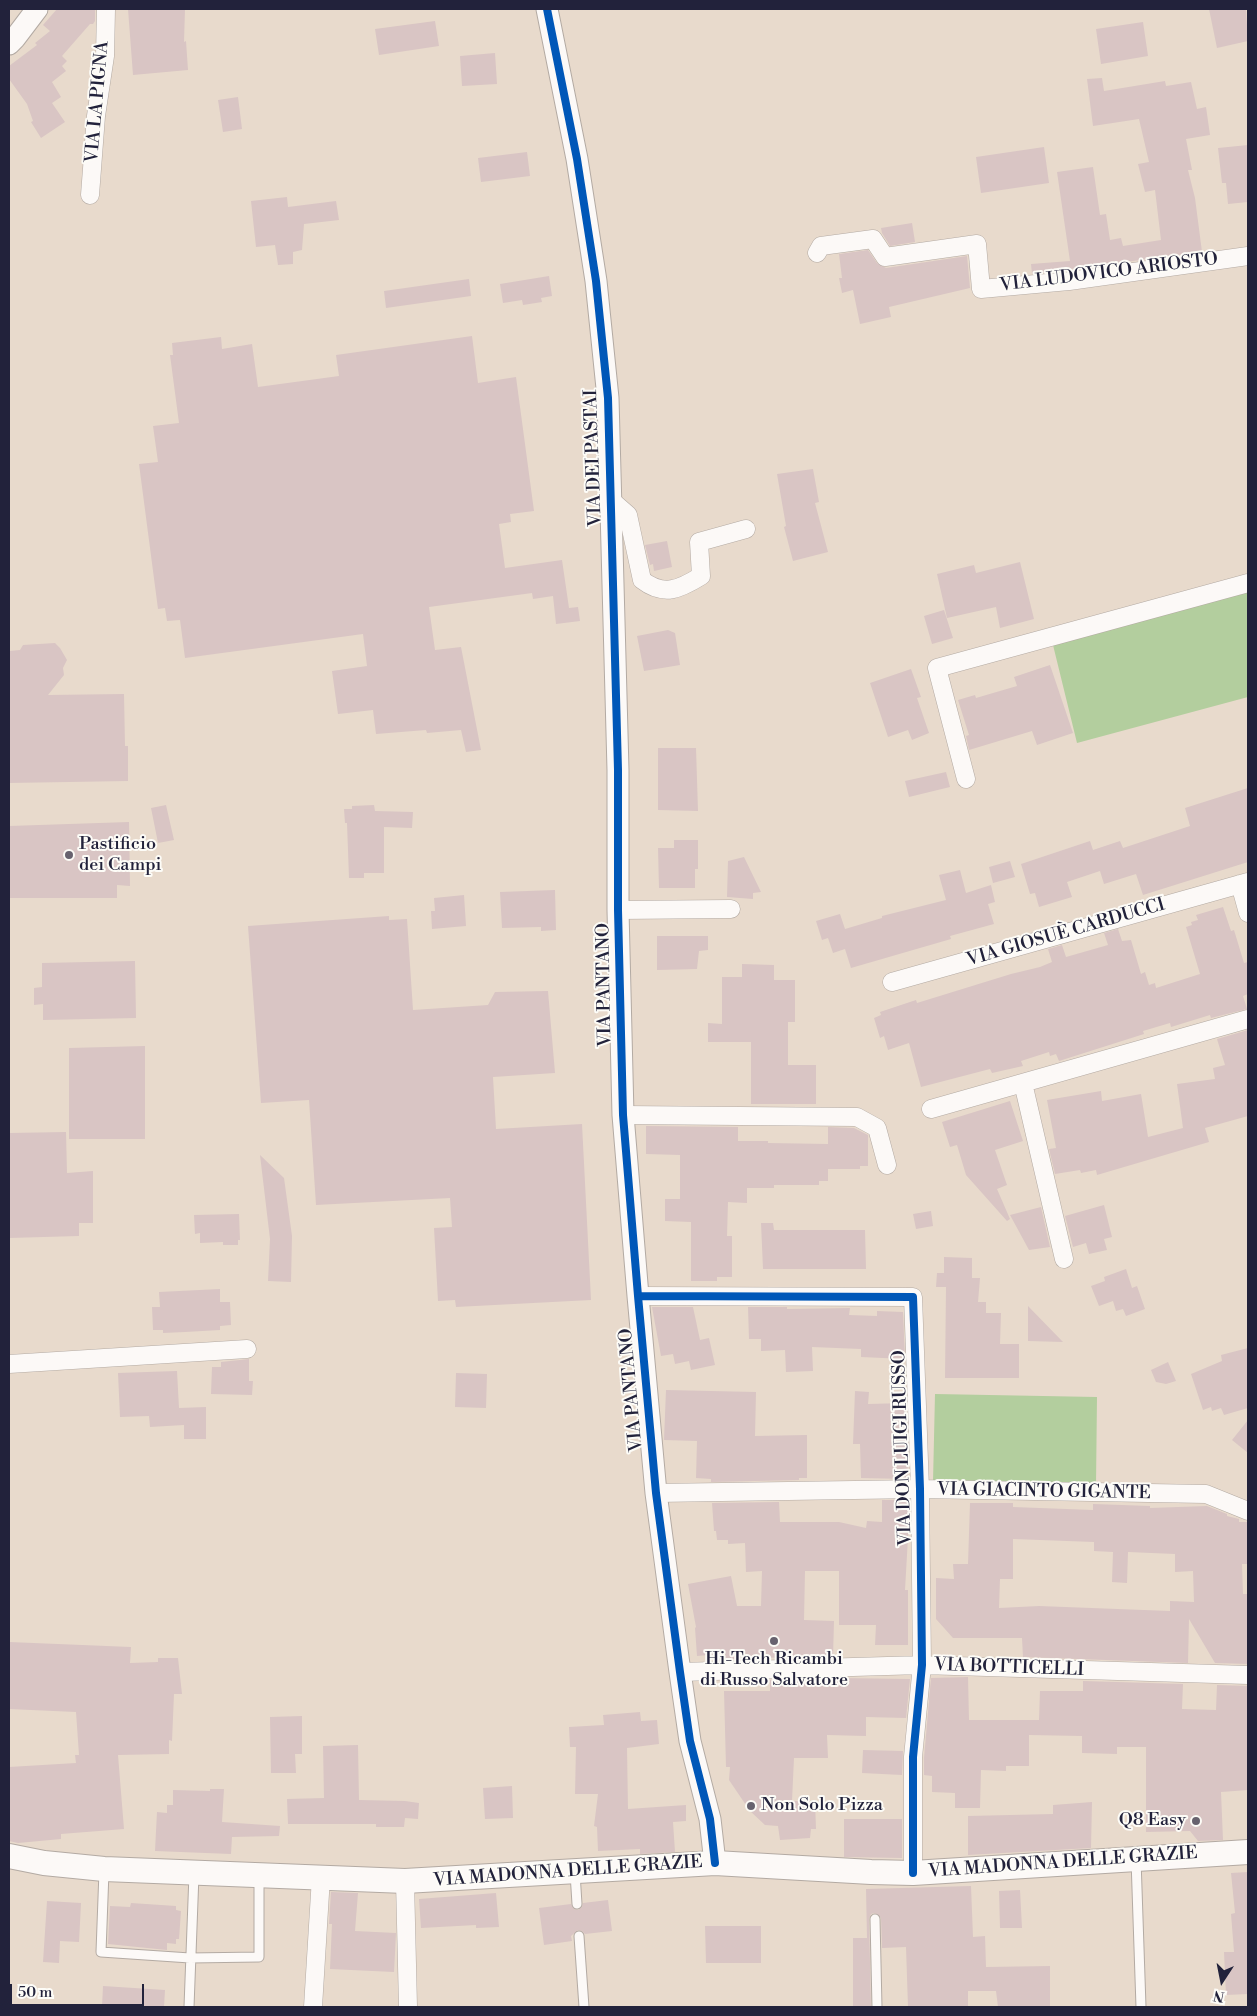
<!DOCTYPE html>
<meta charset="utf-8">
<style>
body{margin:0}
#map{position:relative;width:1257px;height:2016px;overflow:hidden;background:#e8dacc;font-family:"Libre Bodoni",serif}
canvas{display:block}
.frame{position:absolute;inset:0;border:10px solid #22223b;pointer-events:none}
.north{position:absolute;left:1197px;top:1956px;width:50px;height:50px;-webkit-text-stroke:4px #fdfcf7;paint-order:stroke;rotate:191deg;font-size:14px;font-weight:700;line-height:20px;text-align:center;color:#22223b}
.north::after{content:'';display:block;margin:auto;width:18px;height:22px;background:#22223b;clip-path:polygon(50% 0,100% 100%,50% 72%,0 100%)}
.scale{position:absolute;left:10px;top:1984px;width:134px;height:22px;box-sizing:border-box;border:2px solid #22223b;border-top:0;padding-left:6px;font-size:15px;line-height:18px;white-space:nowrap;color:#22223b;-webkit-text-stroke:4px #fdfcf7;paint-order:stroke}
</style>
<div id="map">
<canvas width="1257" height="2016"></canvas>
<div class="frame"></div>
<div class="north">N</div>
<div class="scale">50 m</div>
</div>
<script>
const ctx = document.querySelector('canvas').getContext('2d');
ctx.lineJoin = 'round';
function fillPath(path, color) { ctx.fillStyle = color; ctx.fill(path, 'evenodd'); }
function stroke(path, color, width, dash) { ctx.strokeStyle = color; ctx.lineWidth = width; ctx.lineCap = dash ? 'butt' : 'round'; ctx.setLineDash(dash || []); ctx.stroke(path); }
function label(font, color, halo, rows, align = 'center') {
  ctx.font = font + ' "Libre Bodoni",serif'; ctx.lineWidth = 4; ctx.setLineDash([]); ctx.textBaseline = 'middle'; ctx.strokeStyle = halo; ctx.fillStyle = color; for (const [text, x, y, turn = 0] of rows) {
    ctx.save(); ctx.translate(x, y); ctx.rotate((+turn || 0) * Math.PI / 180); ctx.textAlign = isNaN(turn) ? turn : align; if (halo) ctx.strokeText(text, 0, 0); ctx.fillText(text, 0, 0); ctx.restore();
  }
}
fillPath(new Path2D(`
 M1248 592V697L1077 743 1053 645Z
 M935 1394 1097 1397 1096 1485 933 1482Z`), '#b3ce9e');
fillPath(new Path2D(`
 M57 9H95V21L93 24H90L62 56 67 61 62 66 66 71 52 82 61 97 52 103 65 122 41 138 31 122 33 121 27 104 9 79V66L37 45 35 43 50 31 43 25Z
 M128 9H185L184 42 186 41 188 70 133 75Z
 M1209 9H1246L1248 41 1217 48Z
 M435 21 439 46 379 55 375 29Z
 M1143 22 1148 56 1101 64 1096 29Z
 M495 53 497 84 462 86 460 56Z
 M1102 78 1104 91 1165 81 1166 86 1191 82 1197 109 1206 107 1210 135 1186 139 1192 170H1188L1195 198 1202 252 1032 274 1031 264 1070 261 1057 172 1093 167 1100 215 1106 214 1110 240 1121 238 1123 246 1161 240 1155 190 1145 192 1138 164 1149 162 1139 119 1093 126 1087 79Z
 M238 97 242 129 223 132 218 100Z
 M1248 145V202L1228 204 1226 183H1222L1218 148Z
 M1044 147 1049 183 981 193 976 157Z
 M527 152 530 176 481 182 478 158Z
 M287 197 288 207 336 201 339 220 304 224 302 250 293 252V264L278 265 275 245 256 247 251 201Z
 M912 223 915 242 890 246 882 233 881 228Z
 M868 250 877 263 886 268 967 256 970 288 889 307 891 317 860 324 853 290 842 293 839 278H842L839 254Z
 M549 276 552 296 541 298 542 302 523 305 522 300 503 303 500 284Z
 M469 279 471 296 386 308 384 291Z
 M472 336 478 383 516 377 534 511 510 514 511 522 499 524 505 568 562 560 569 608 578 607 580 621 556 624 553 596 533 599 532 593 429 607 435 650 461 647 481 750 466 752 461 730 427 733 426 730 376 734 373 710 338 714 332 671 367 666 363 634 185 658 180 620 167 621 165 608 158 609 139 464 158 462 153 426 179 423 170 355H173L172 343 221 337 222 349 252 344 258 387 339 376 336 355Z
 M813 469 819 502 815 503 828 552 793 561 784 527 786 526 777 474Z
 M667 541 672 567 654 571 653 564 650 565 645 545Z
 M1020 562 1034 619 1000 628 996 607 947 618 937 574 974 565 976 573Z
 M944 610 953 638 932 644 924 616Z
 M668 630 675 633 680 665 644 671 637 636Z
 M55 643 60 648 67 660 63 668 64 675 48 695 124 694 125 746H128V781L9 783V651L20 650 23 645Z
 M1050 665 1073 733 1037 745 1032 731 969 750 966 736 969 735 958 700 975 695 976 698 1017 686 1014 677Z
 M911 669 921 697 917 698 929 733 912 740 908 730 888 737 870 683Z
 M658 748H696L698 811 658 810Z
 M946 772 950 787 909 797 905 781Z
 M1248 788V862L1143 895 1136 874 1104 884 1100 871 1067 882 1072 897 1039 907 1035 893 1030 894 1021 864 1090 841 1093 850 1120 841 1123 848 1190 826 1185 808Z
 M166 805 174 840 158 843 151 808Z
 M374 805 375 811 413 812 412 828 384 827V873H364V878H349L347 823H345L344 809H352V806Z
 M129 822 130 886 117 885V898H9V826Z
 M674 840H698V869H695V888H659L658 848H674Z
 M744 857 761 892 753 893V899L727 897 728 861Z
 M1010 861 1015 877 993 883 989 867Z
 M960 870 966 893 991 885 995 902 988 904 994 924 950 936 951 939 851 968 845 949 833 953 828 938 822 940 816 921 840 914 845 929 882 918V916L946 900 939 875Z
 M555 890 556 930 541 931V927L502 928 500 892Z
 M464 895 466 926 432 929 431 911H435L434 898Z
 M1223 907 1231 931 1234 930 1244 963 1248 962V994L1243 996 1247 1009 1211 1018 1210 1015 1171 1027 1170 1023 1143 1031 1144 1034 1059 1061 1056 1054 1050 1056 1049 1052 1021 1061 1023 1066 992 1073 990 1069 921 1087 909 1043 888 1050 884 1036 880 1038 874 1018 881 1015 880 1012 916 1000 917 1003 1011 974 1040 967 1052 962 1048 949 1062 945 1066 957 1108 945 1104 933 1118 929 1122 941 1131 940 1141 974 1145 972 1149 985 1155 983 1156 988 1200 974 1186 927 1192 925 1191 922 1198 920 1196 915Z
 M389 916V920L407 919 413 1010 488 1005 495 992 548 991 555 1073 493 1077 496 1129 582 1124 591 1300 456 1307 455 1300 438 1301 434 1228 452 1227 450 1198 316 1205 309 1100 261 1103 248 926Z
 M657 936H708V950L699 951 697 969 657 970Z
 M135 961 136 1018 43 1020V1004L34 1005V988L42 987V963Z
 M742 964 774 965V980H795V1022H788V1065H816V1104H751V1042H708V1023L722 1024V977H742Z
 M1248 1030V1116L1205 1128 1209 1142 1097 1175 1096 1170 1081 1173 1080 1170 1055 1174 1049 1149 1056 1148 1047 1100 1101 1091 1102 1101 1141 1094 1148 1137 1183 1128 1177 1084 1215 1079 1213 1068 1225 1065 1217 1039Z
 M145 1046V1139H69V1048Z
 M1010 1101 1023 1141 995 1150 1007 1185 997 1189 1010 1219 1007 1221 966 1175 957 1145 950 1147 942 1122Z
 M646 1126 738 1127V1141H768V1143L828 1144V1127L854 1128 868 1135V1166H860V1169H828V1181H819V1185H774V1188H747V1203L728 1202 727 1236H732V1277H717V1281H691V1222L665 1221V1199H680V1155L646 1154Z
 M66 1132 67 1173 93 1171V1223H79V1236L9 1238V1133Z
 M260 1155 284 1178 292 1236 291 1282 268 1281 270 1239Z
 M1104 1205 1112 1237 1104 1239 1107 1250 1089 1254 1086 1243 1073 1247 1065 1216Z
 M1041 1207 1050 1247 1029 1250 1010 1215Z
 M931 1211 933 1226 916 1229 913 1214Z
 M239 1214 240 1240H238V1245H223V1242L200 1243V1233L195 1234 194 1215Z
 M761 1223H773L774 1230H865L866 1269H763Z
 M944 1257 972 1258V1278H980L978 1302H986V1313H1001L1000 1344H1019V1378H945L946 1287H936L937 1273H944Z
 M1126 1269 1132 1288 1137 1286 1145 1309 1126 1316 1123 1309 1116 1311 1113 1301 1099 1306 1091 1286 1105 1281 1104 1277Z
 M220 1289V1302H230L231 1325 220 1326V1330L185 1332 163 1333V1330H153L152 1307H160L159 1292Z
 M1028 1306 1063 1342 1028 1341Z
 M652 1307H693L700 1340 709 1338 715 1365 691 1370 689 1361 675 1364 673 1354 661 1356Z
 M748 1307H787V1309L850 1308 849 1315 877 1316V1311L903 1312 905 1359 861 1357V1349L812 1347 813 1371 786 1372 785 1350 761 1351V1339H749Z
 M1248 1348V1408L1224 1415 1221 1408 1212 1411 1211 1407 1203 1410 1191 1374 1222 1361 1221 1355Z
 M249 1359V1381H253L252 1395 211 1394 212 1367H221V1362Z
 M1168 1362 1176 1381 1166 1384 1156 1382 1151 1370Z
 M177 1371 179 1408 206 1407V1439H184V1425L150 1427 149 1416 120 1417 118 1373Z
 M456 1373 487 1374 486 1408 455 1407Z
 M666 1390 756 1392 755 1436 807 1435V1478H799V1480L711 1482V1479L696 1478 697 1441 664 1440Z
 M855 1391 869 1392 868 1404 906 1403 908 1479 861 1478 860 1444H853Z
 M1248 1420V1453L1232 1440Z
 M882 1500H909L910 1502 905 1590H908V1645H875L876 1625H839V1571H805L804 1620 834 1621 833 1657 738 1658V1659H720V1654L697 1656 695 1628 696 1627 688 1584 731 1576 737 1606H761L762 1571 746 1572 745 1543 728 1544V1540H717L716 1531H714L712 1503 779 1502 780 1522H839L866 1528 867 1521 882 1522Z
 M970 1503H1013V1507L1093 1510V1504L1150 1506V1508L1207 1506 1227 1514V1516L1239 1519V1522H1248V1564H1242L1243 1594H1248V1664L1215 1663 1189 1619 1188 1663 1023 1657 1022 1638H953L936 1619V1578L954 1579 953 1564H968ZM1013 1539 1094 1542V1551L1113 1552 1112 1582 1127 1583 1128 1552 1175 1554V1572L1193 1571 1194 1602 1170 1601V1611L1039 1606 999 1608 1000 1579H1013Z
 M9 1642 131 1647 130 1663 158 1662V1658H178L182 1694H174L172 1741 169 1740V1754L118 1755 124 1829 61 1834V1839L18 1843 9 1841V1767L76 1763 75 1755H79L76 1712 9 1709Z
 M968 1677 969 1720H1039L1040 1691H1083V1681L1183 1684 1182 1709 1216 1710 1217 1685 1248 1686V1790L1221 1792 1223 1840 1198 1841 1190 1831 1146 1832V1747H1117V1754L1082 1753V1736L1029 1735V1766H1006V1771L981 1770 980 1808H955V1793L932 1792V1776L924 1775V1758L931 1678Z
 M839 1678 910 1679 906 1718 866 1717V1736L827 1735 828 1758H794L792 1801H815L816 1829H811L810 1838 780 1840 778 1826 765 1825 750 1811 729 1780 730 1767H726L724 1691H770V1680Z
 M640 1712 641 1721 657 1720 659 1744 627 1748 628 1809 686 1805V1821L673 1822 675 1852 640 1854V1849L598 1851 597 1827 594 1826 598 1794H575L576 1747H570L569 1727 604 1725 603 1715Z
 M302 1716V1754H295L296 1773H271L270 1717Z
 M358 1745 359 1800 405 1801 419 1803 418 1819 405 1818 404 1827H376V1824H288L287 1799 324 1798 323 1746Z
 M863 1750 903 1751 902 1775 862 1773Z
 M512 1786 513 1818 485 1819 483 1788Z
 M210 1789H224L222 1822 280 1826 279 1836 232 1837 231 1854 155 1851 157 1812 167 1813V1805H173V1790L210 1791Z
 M1092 1802 1091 1848 968 1855V1816L1053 1814V1805Z
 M844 1819H902V1858L844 1857Z
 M1248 1872V1994L1226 1995 1224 1952H1234L1231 1914 1235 1913 1231 1873Z
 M971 1886 973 1937 985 1936 986 1967 1050 1966V2007H998L996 1991H968V2007H908L906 1947 882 1948 881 1918 875 1913 871 1914 869 1919 871 2007H853V1938H867L866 1889Z
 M1020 1890 1022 1928H1000L999 1891Z
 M331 1892 358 1893 355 1931 396 1933 394 1972 330 1969 332 1924H329Z
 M496 1893 499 1927 476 1928V1925L421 1928 419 1899Z
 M608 1900 612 1931 585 1934 582 1931 578 1930 571 1936 572 1941 544 1945 539 1908 571 1904 574 1909 578 1910 582 1907 583 1903Z
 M47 1901 81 1903 79 1942 60 1941 59 1963 43 1962Z
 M131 1903 176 1906V1910L181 1911 179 1939H176V1944L167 1943V1950L108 1944 110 1906 130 1907Z
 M705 1926H761V1963H706Z
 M103 1986 165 1990 164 2007H102Z`), '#d9c5c4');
const service = new Path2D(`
 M1136 1859 1141 2007
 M104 1871 101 1952 190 1958 259 1957V1875
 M575 1873 577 1904
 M875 1919 877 2007
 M579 1936 584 2007
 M189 2007 194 1874`);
const minor = new Path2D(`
 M90 195 96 116 105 56 106 9
 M817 253 821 246 873 239 885 257 977 244 981 289 1069 281 1248 256
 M612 501 628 515 642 580C664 597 680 589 701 576L699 542 746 529
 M966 779 937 668 1248 583
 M1240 884 1248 913
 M618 910 731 909
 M892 982 1248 882
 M1023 1083 1064 1259
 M931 1109 1248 1019
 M623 1115 857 1117 877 1128 887 1165
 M638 1296 913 1297 920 1489 922 1665 913 1757V1873
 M9 1364 247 1349
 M656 1493 920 1489 1206 1494 1248 1511
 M680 1672 922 1665 1248 1675
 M405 1881 408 2007
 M313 2007 321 1877`);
const tertiary = new Path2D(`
 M547 9 577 159 596 281 608 398 618 770V910L623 1115 638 1296 656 1493 680 1672 690 1741 710 1819 715 1863
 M9 44 15 38 37 9`);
const secondary = new Path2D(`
 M9 1856 44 1863 104 1869 405 1881 715 1863 871 1872 913 1873 1248 1852`);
stroke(service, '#b3aaa3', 11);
stroke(minor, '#b3aaa3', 19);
stroke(tertiary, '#b3aaa3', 23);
stroke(secondary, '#b3aaa3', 26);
stroke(service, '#fcf9f7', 9);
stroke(minor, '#fcf9f7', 18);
stroke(tertiary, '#fcf9f7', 21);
stroke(secondary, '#fcf9f7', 24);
stroke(new Path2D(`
 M547 9 577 159 596 281 608 398 618 770V910L623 1115 638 1296 656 1493 680 1672 690 1741 710 1819 715 1863
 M638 1296 913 1297 920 1489 922 1665 913 1757V1873`), '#0057b8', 8);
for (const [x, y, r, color] of [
 [69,855,5,"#67626e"],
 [774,1641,5,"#67626e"],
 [751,1806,5,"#67626e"],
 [1196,1821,5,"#67626e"]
]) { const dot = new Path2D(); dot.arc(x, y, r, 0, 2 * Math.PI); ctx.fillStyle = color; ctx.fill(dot); stroke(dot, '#fdfcf7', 2); }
label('18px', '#22223b', '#fdfcf7', [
 ["VIA LA PIGNA",98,102,-85],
 ["VIA LUDOVICO ARIOSTO",1109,273,-7],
 ["VIA DEI PASTAI",594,458,-92],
 ["VIA GIOSUÈ CARDUCCI",1066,933,-16],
 ["VIA PANTANO",605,985,-91],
 ["VIA PANTANO",632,1390,-95],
 ["VIA DON LUIGI RUSSO",903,1448,-92],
 ["VIA GIACINTO GIGANTE",1044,1492,1],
 ["VIA BOTTICELLI",1009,1668,2],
 ["VIA MADONNA DELLE GRAZIE",1063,1863,-4],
 ["VIA MADONNA DELLE GRAZIE",568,1872,-4]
]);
label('18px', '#22223b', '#fdfcf7', [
 ["Pastificio",79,845],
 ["dei Campi",79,866],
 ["Hi-Tech Ricambi",774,1660,"center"],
 ["di Russo Salvatore",774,1681,"center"],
 ["Non Solo Pizza",761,1806],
 ["Q8 Easy",1186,1821,"right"]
], 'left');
</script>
